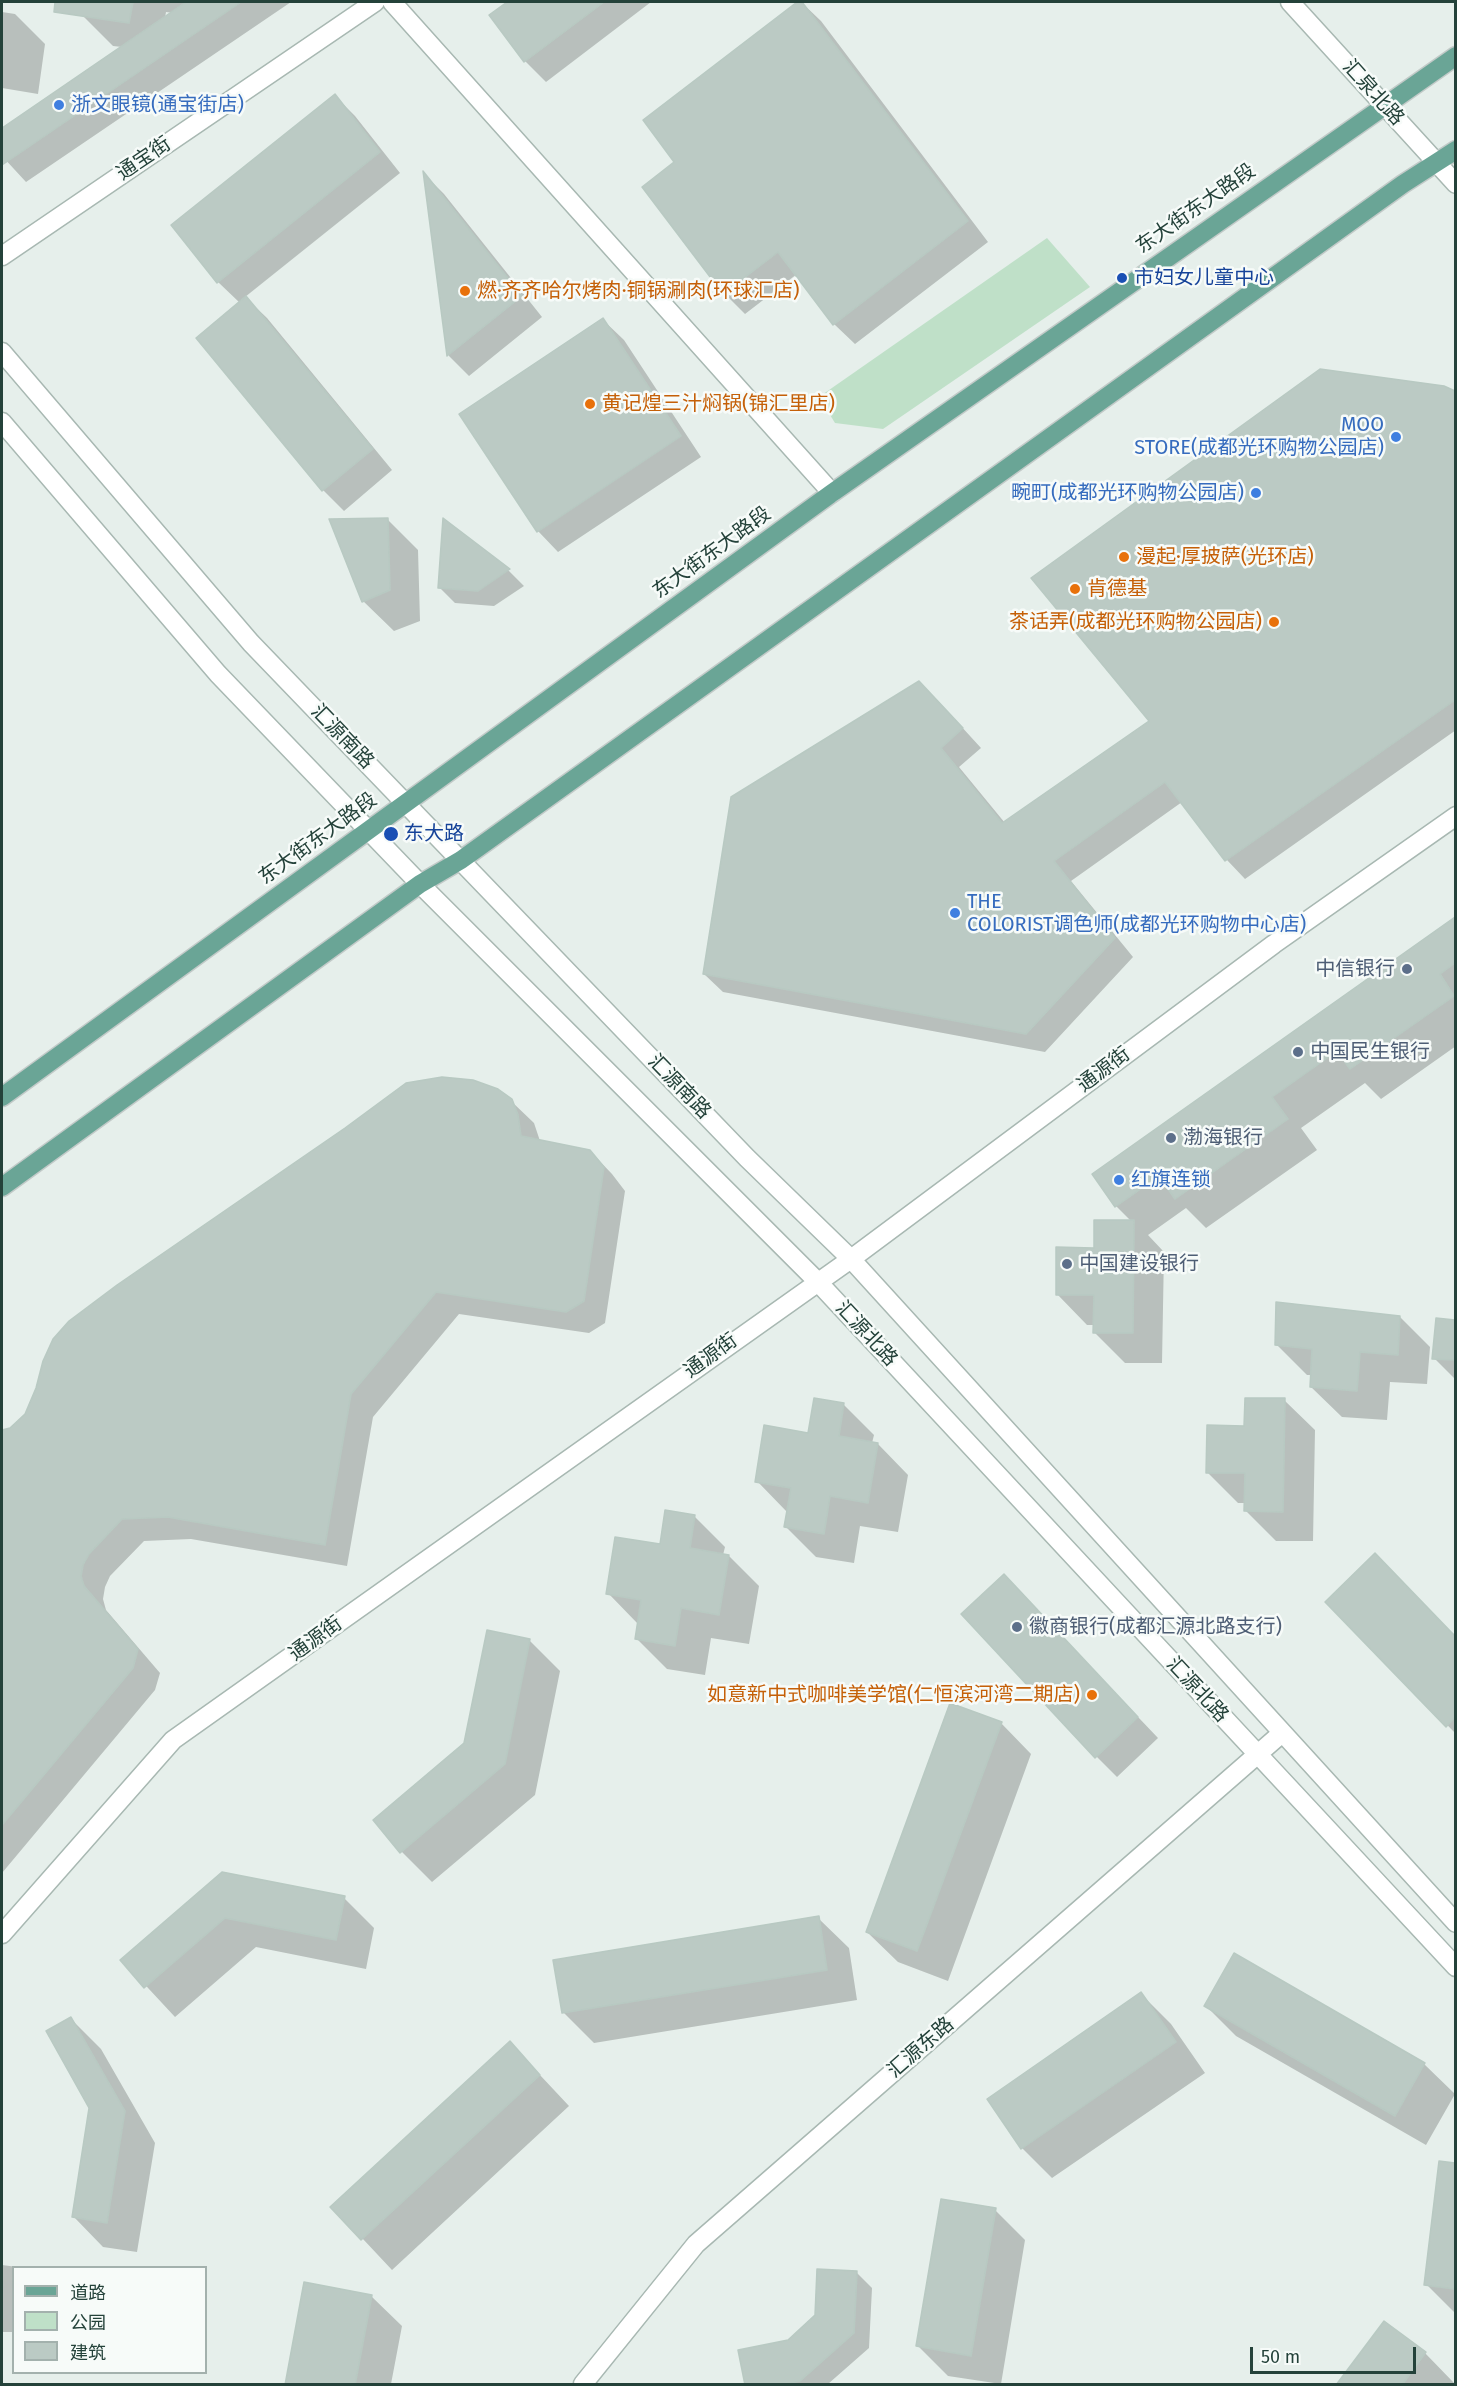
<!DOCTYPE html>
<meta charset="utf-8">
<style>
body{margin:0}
#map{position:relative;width:1457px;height:2386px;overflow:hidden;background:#e6efeb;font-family:"Fira Sans","Noto Sans SC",sans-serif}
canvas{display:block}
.frame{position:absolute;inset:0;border:3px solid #24423a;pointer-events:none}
.legend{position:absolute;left:12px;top:2266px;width:195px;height:108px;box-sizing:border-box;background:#f7fbf9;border:2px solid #a3b1ad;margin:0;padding:8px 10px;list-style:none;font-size:18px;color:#24423a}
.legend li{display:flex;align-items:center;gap:12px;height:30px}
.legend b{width:30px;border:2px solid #a3b1ad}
.scale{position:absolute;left:1250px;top:2347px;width:166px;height:27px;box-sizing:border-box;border:3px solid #24423a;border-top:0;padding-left:8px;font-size:18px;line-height:21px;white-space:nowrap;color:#24423a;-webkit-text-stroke:4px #f7fbf9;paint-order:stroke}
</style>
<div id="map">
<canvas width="1457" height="2386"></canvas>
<div class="frame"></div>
<ul class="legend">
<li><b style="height:8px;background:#6aa596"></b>道路</li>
<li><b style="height:16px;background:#bfe0c8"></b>公园</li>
<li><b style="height:16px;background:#bbcac4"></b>建筑</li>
</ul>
<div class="scale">50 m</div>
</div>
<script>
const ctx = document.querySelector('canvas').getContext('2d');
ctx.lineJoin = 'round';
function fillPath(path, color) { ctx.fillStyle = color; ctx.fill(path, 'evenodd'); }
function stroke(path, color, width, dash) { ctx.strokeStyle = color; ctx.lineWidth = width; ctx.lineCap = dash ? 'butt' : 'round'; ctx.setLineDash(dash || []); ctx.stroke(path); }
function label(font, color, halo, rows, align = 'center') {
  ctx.font = font + ' "Fira Sans","Noto Sans SC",sans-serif'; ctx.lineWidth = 5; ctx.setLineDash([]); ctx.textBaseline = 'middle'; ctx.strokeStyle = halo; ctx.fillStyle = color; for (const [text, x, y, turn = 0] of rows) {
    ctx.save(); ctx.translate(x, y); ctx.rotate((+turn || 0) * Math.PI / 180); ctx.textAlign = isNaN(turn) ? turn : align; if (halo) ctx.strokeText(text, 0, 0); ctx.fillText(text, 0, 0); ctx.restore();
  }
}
fillPath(new Path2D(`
 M1047 238 1090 287 883 429 835 423 819 397Z`), '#bfe0c8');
fillPath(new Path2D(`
 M84 2H291L26 182 2 156V129L122 47 113 46 82 15ZM166 12 173 13 165 18Z
 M510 2H651L546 82 525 61 491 16Z
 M801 2 821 21 988 242 855 344 834 324 797 274 745 314 724 293 676 162 645 120Z
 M2 12 15 14 45 44 38 94 2 88V94Z
 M335 96 355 116 400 173 245 297 267 318 392 470 344 511 323 490 198 338 240 303 218 282Z
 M425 175 444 194 542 317 469 376 449 356Z
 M603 320 624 340 701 457 558 552 538 531Z
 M1443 387 1456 393V730L1245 879 1227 860 1182 802 1071 881 1133 957 1045 1052 723 992 704 974 938 701 981 748 959 767 1005 823 1151 722Z
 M387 519 418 550 420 621 394 631 363 601Z
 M444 521 509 571 524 586 494 606 455 603 440 588Z
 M1456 919V1046L1381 1099 1365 1083 1301 1128 1317 1150 1206 1228 1186 1208 1148 1235 1164 1252 1162 1363H1125L1095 1333V1325H1087L1057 1294 1095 1249 1132 1222 1116 1206 1094 1174Z
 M511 1101 534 1123 540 1141 590 1151 612 1174 625 1191 605 1323 589 1333 459 1314 373 1417 347 1566 191 1539 144 1541 110 1576 105 1587 103 1599 106 1610 160 1673 155 1690 2 1873V1431L10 1430Z
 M1400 1317 1430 1347 1427 1384 1390 1382 1387 1420 1342 1417 1311 1387 1312 1375H1307L1276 1344Z
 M1437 1320 1456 1321V1380L1434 1358Z
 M1284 1400 1315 1430 1313 1541H1276L1246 1511V1503H1238L1207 1472 1246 1427Z
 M843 1404 874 1435 872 1443 878 1444 908 1475 898 1532 860 1526 854 1563 816 1557 786 1527 787 1512 757 1481Z
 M694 1516 725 1547 723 1555 729 1556 759 1586 749 1644 711 1638 705 1675 667 1669 637 1639 638 1624 608 1593Z
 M1396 1575 1456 1638V1734L1327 1602Z
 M1004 1576 1158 1738 1117 1777 1096 1756Z
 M488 1632 530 1641 560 1671 535 1795 432 1882 402 1852 375 1820 465 1744Z
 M1001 1723 1031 1754 948 1981 898 1962 867 1932Z
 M222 1874 344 1898 374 1928 366 1969 256 1947 175 2017 122 1960Z
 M818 1918 849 1948 857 2000 594 2043 563 2012Z
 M1235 1955 1424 2064 1455 2094 1426 2145 1236 2036 1206 2006Z
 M1141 1994 1171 2024 1205 2073 1052 2178 1022 2148Z
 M71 2019 101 2049 155 2143 137 2252 103 2247 73 2216 91 2108Z
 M510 2043 569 2106 392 2270 333 2207Z
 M1441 2163 1456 2164V2314L1426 2284Z
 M995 2210 1025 2240 1001 2384 948 2376 918 2346Z
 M2 2265 25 2268H14V2332H2Z
 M856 2272 872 2288 869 2348 828 2384H747L817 2316Z
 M371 2296 402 2326 391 2384H286Z
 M1385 2323 1425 2353 1455 2384H1338Z`), '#0003');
const building = new Path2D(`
 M55 2H133L129 23 54 12Z
 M186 2H241L2 165V128Z
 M507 2H604L524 62 489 15Z
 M797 2H802L968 221 833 325 778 252 723 294 642 187 674 162 643 120Z
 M335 94 380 152 217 283 171 225Z
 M423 171 522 296 447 356Z
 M246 296 373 449 322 491 196 338Z
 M603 318 681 436 537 532 459 414Z
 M1320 369 1444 386 1455 391V700L1225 861 1165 782 1054 861 1115 938 1026 1034 703 974 731 797 919 681 963 728 941 748 1002 823 1149 721 1031 578Z
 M388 518 390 590 362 602 329 519Z
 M443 518 510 569 478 591 438 588Z
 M1455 917V963L1440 974 1454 996 1350 1069 1337 1051 1272 1097 1288 1119 1175 1199 1159 1176 1115 1207 1092 1174Z
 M442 1077 473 1080 498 1089 512 1099 518 1115 521 1136 590 1150 604 1167 584 1301 566 1312 436 1292 351 1394 325 1545 168 1517 122 1519 89 1554 83 1565 81 1576 84 1586 138 1649 133 1668 2 1825V1430L10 1428 25 1414 36 1388 43 1361 53 1339 69 1321 117 1285 345 1128 406 1083Z
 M1094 1220H1134L1133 1333H1093L1094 1295H1056V1247L1094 1248Z
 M1276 1302 1400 1316 1398 1355 1360 1352 1357 1391 1310 1387 1312 1349 1275 1345Z
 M1436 1318 1455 1320V1360L1432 1359Z
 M814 1398 844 1403 839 1436 878 1443 868 1503 830 1496 824 1534 784 1527 791 1488 755 1482 764 1425 808 1433Z
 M1245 1398H1285L1283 1512 1244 1511 1245 1473H1206L1207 1425 1244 1426Z
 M665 1510 695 1515 690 1548 729 1555 719 1615 681 1608 675 1646 635 1639 641 1600 606 1594 615 1537 660 1544Z
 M1375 1553 1455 1636V1717L1446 1727 1325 1602Z
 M1004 1574 1138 1717 1095 1758 961 1614Z
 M487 1630 530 1639 505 1764 400 1853 373 1820 464 1743Z
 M950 1703 1002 1722 917 1951 866 1932Z
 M222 1872 345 1896 336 1940 225 1918 144 1988 120 1960Z
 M819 1916 827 1970 562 2013 553 1960Z
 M1234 1953 1425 2063 1395 2116 1204 2006Z
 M1141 1992 1176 2042 1021 2149 987 2099Z
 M71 2017 125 2111 107 2223 72 2217 89 2108 46 2031Z
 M510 2041 540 2075 361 2240 330 2207Z
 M1439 2161 1455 2163V2289L1424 2285Z
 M941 2199 996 2208 971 2356 916 2346Z
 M817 2269 857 2271 854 2333 800 2381 782 2385H745L738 2350 788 2340 815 2315Z
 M304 2282 372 2295 355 2385H285Z
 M1384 2321 1426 2352 1402 2385H1336Z`);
fillPath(building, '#bbcac4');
stroke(building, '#b8c9c2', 1.5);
const minor = new Path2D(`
 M392 2 832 493
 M1290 2 1456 184
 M2 256 375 2
 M2 352 251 643 747 1158 851 1259 1456 1923
 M2 422 218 674 420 884 817 1281 1456 1967
 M2 1934 173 1740 851 1259 1274 944 1456 816
 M583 2384 696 2244 1282 1733`);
const major = new Path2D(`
 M2 1097 832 493 1456 56
 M2 1187 420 884 461 860 1403 184 1456 150`);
stroke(minor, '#a8b8b2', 21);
stroke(major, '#c2cac8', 21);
stroke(minor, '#fff', 18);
stroke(major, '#6aa596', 18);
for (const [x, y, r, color] of [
 [59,105,6,"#3f7fe0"],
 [1122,278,6,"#1a4fb4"],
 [465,291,6,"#e8710a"],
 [590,404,6,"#e8710a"],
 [1396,437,6,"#3f7fe0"],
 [1256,493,6,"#3f7fe0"],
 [1124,557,6,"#e8710a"],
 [1075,589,6,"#e8710a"],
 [1274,622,6,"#e8710a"],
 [391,834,8,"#1a4fb4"],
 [955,913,6,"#3f7fe0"],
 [1407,969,6,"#5c6f8a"],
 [1298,1052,6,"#5c6f8a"],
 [1171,1138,6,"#5c6f8a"],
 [1119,1180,6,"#3f7fe0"],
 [1067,1264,6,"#5c6f8a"],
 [1017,1627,6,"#5c6f8a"],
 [1092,1695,6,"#e8710a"]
]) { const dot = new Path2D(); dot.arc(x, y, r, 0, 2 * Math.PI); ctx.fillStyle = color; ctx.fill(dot); stroke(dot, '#f7fbf9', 2); }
label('20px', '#24423a', '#f7fbf9', [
 ["汇泉北路",1373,93,48],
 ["通宝街",144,159,-34],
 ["东大街东大路段",1196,209,-35],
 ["东大街东大路段",712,553,-36],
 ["汇源南路",342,737,46],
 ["东大街东大路段",318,839,-36],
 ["通源街",1104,1070,-37],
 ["汇源南路",679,1087,46],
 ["汇源北路",866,1334,47],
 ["通源街",711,1356,-36],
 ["通源街",316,1639,-36],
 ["汇源北路",1197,1690,47],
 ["汇源东路",921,2048,-41]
]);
label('20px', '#366cbe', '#f7fbf9', [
 ["浙文眼镜(通宝街店)",71,105],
 ["MOO",1384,425,"right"],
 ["STORE(成都光环购物公园店)",1384,448,"right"],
 ["畹町(成都光环购物公园店)",1244,493,"right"],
 ["THE",967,902],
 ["COLORIST调色师(成都光环购物中心店)",967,925],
 ["红旗连锁",1131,1180]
], 'left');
label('20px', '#164399', '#f7fbf9', [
 ["市妇女儿童中心",1134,278],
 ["东大路",404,834]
], 'left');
label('20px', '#c56008', '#f7fbf9', [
 ["燃·齐齐哈尔烤肉·铜锅涮肉(环球汇店)",477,291],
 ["黄记煌三汁焖锅(锦汇里店)",602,404],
 ["漫起·厚披萨(光环店)",1136,557],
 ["肯德基",1087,589],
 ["茶话弄(成都光环购物公园店)",1262,622,"right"],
 ["如意新中式咖啡美学馆(仁恒滨河湾二期店)",1080,1695,"right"]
], 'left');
label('20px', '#4e5e75', '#f7fbf9', [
 ["中信银行",1395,969,"right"],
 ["中国民生银行",1310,1052],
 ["渤海银行",1183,1138],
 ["中国建设银行",1079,1264],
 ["徽商银行(成都汇源北路支行)",1029,1627]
], 'left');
</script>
